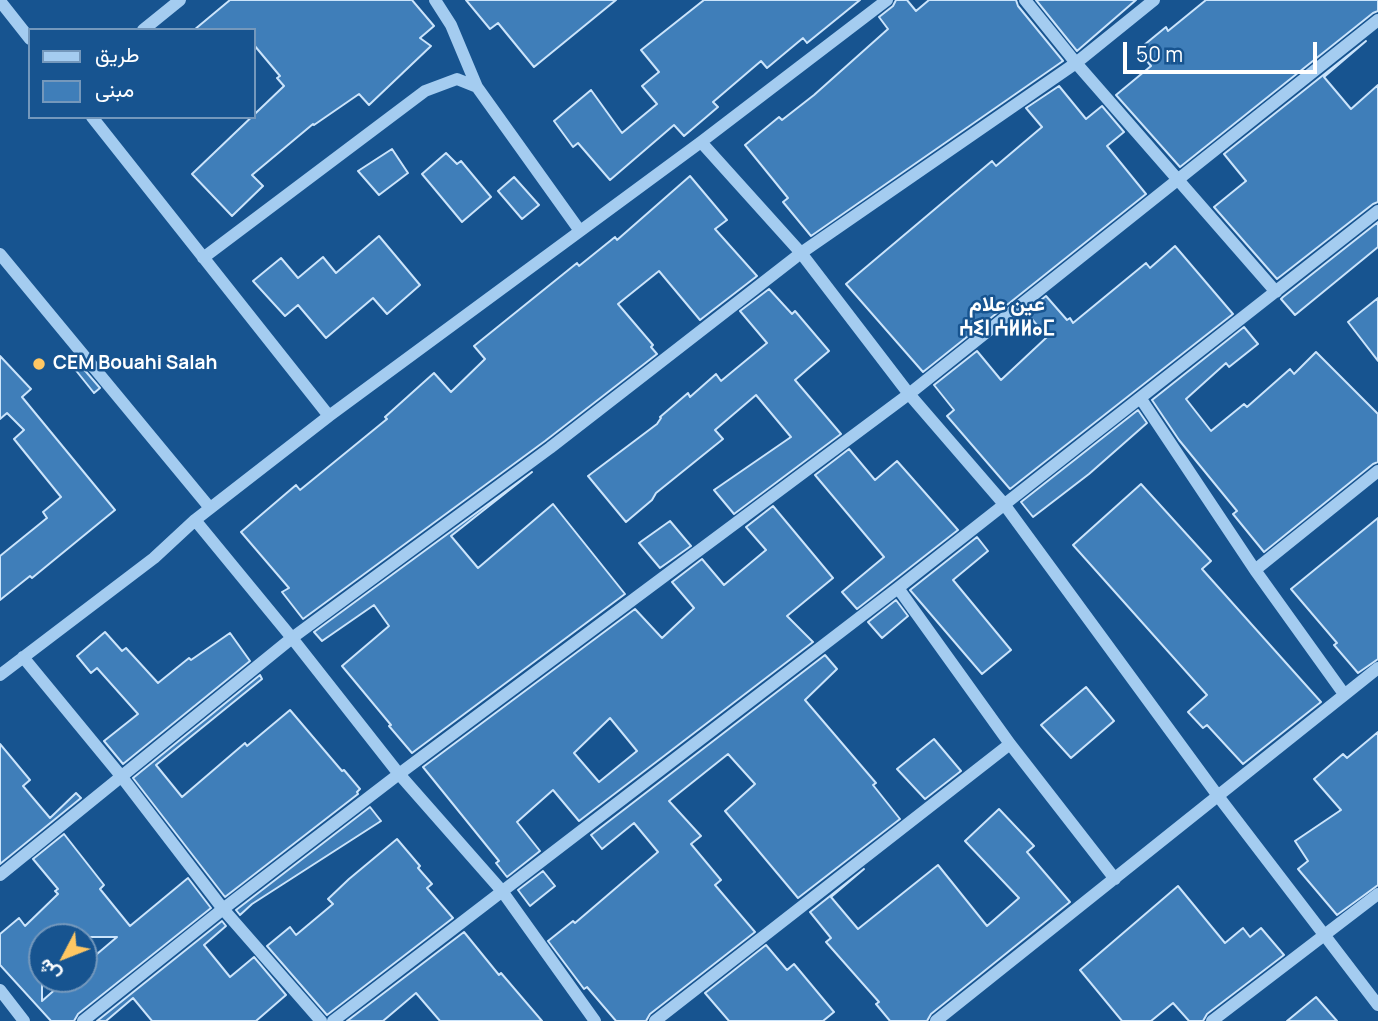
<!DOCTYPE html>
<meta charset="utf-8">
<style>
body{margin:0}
#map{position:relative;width:1378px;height:1021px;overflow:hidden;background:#175490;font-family:Manrope,Vazirmatn,sans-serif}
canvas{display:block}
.legend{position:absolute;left:28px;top:28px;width:228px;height:91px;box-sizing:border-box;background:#175490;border:2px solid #7498bc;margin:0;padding:9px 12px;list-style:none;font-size:21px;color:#fff}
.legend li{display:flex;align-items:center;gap:14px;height:35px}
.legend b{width:35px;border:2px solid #7498bc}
.north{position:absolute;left:28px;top:923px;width:70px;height:70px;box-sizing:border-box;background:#175490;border:2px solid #7498bc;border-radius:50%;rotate:228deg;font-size:19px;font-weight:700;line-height:28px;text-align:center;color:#fff}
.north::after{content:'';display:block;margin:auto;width:24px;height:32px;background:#ffc763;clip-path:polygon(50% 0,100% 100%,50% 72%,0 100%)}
.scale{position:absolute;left:1123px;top:42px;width:194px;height:32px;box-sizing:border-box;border:4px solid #fff;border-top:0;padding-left:9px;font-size:21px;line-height:24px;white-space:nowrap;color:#fff;-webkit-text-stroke:5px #175490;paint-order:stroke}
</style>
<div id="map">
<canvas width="1378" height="1021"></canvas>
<ul class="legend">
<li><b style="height:9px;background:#a4ccf0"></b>طريق</li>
<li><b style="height:19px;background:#3f7eb9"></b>مبنى</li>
</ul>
<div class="north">ش</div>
<div class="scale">50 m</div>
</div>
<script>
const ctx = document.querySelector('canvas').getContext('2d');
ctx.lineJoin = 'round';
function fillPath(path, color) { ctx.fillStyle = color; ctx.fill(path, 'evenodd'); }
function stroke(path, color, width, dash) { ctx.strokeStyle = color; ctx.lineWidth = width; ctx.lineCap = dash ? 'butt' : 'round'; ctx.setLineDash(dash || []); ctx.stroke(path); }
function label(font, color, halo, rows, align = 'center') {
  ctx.font = font + ' Manrope,Vazirmatn,"Noto Sans Tifinagh",sans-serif'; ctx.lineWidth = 5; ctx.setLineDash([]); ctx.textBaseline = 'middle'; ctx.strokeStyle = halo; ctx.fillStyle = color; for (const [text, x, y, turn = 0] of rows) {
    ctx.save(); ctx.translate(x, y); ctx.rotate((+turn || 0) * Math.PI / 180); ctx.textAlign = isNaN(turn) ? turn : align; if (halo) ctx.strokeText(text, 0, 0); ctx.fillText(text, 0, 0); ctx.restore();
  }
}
const building = new Path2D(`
 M230 0H412L434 26 420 38 431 46 369 105 359 94 314 125 313 124 252 175 263 186 232 216 192 174 284 86 277 78 280 76 254 45V30H194Z
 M466 0H616L534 67 498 23 490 29Z
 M704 0H860L807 43 803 38 767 68 761 61 713 102 718 107 684 136 674 125 610 180 578 143 573 147 554 121 591 90 622 133 657 104 642 86 659 72 641 50Z
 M896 0H907L916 11 929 0H1016L1018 6 1063 61 811 236 783 202 788 198 745 145 779 117 782 120 814 95 888 29 879 17 893 6Z
 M1036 0H1136L1077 51Z
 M1206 0H1378V11L1373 13 1180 167 1116 95 1151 66 1138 50 1166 27 1168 31Z
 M1366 41 1324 77 1351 109 1378 85V202L1373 204 1277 279 1214 207 1246 181 1224 154Z
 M1059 86 1086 119 1102 106 1124 132 1107 146 1146 194 923 372 846 284 992 161 996 166 1042 127 1026 108Z
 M392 149 408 173 379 195 358 171Z
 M446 153 457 164 461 161 491 197 462 222 422 174Z
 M690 176 727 220 715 229 757 276 700 320 659 271 618 304 653 345 651 347 657 354 545 441 303 619 282 592 289 588 241 532 296 485 300 490 387 419 385 417 434 373 451 392 485 359 474 346 577 263 579 266 615 237 617 240Z
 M514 177 539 205 522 219 498 191Z
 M1378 222V247L1295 315 1281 299 1283 297Z
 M379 236 420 285 387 314 373 298 326 338 298 305 285 316 253 281 281 258 298 278 323 257 336 273Z
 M1175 246 1233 314 1010 489 947 416 954 410 934 385 977 351 1001 380 1047 337 1026 312 1046 296 1067 320 1070 318 1073 323 1146 263 1150 268Z
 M769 289 792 314 795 311 829 351 795 380 841 434 734 514 714 490 791 437 756 395 715 430 723 439 656 493 652 500 626 522 588 476 657 424 661 418 660 417 688 393 690 397 716 374 721 381 767 343 740 311Z
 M1378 298V361L1348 322Z
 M1244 327 1258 344 1229 367 1226 363 1186 399 1211 431 1244 404 1247 407 1290 369 1294 374 1316 352 1378 414V462L1373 464 1264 552 1233 514 1237 511 1179 440 1152 400Z
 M0 356 31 389 22 397 115 510 32 578 30 576 0 600V556L47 518 43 512 61 497 14 439 24 430 7 413 0 419Z
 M75 359 100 388 94 393 70 363Z
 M1138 410 1147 423 1089 474 1033 517 1021 502Z
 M849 449 875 480 897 461 958 530 857 609 842 592 884 557 815 475Z
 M532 472 451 536 478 568 553 504 625 594 412 753 389 726 391 725 342 666 389 626 374 605 322 641 314 632Z
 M1141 484 1211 561 1202 569 1321 702 1243 764 1207 725 1203 728 1188 712 1207 695 1073 545Z
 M773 506 833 578 787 616 813 642 579 821 553 790 517 822 540 851 507 877 496 863 499 861 423 767 635 609 662 638 694 608 672 582 702 559 724 585 766 550 746 527ZM610 718 637 751 599 782 574 753Z
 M1378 518V659L1358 673 1334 645 1337 643 1291 589Z
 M670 521 691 546 660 568 639 543Z
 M977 537 988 551 953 580 1011 650 982 674 910 590Z
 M896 600 908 616 882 638 868 622Z
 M105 632 122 651 126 648 158 683 189 658 191 660 230 633 250 661 123 764 104 741 138 714 97 668 91 673 77 656Z
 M825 655 837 669 805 700 876 783 873 785 900 819 798 898 725 811 755 784 728 754 669 801 701 836 691 844 721 880 715 885 755 932 650 1014 646 1021H616L587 987 584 989 548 941 573 921 575 923 658 852 634 823 602 849 591 835Z
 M260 675 262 679 156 765 182 797 245 743 247 746 290 710 342 771 344 770 360 789 357 792 358 794 225 897 133 778Z
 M1086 687 1114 721 1071 758 1041 725Z
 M1378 732V885L1337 915 1298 869 1308 861 1295 841 1341 810 1314 779 1343 754 1347 758Z
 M934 739 961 771 925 799 897 769Z
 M0 744 30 780 23 786 50 818 76 793 81 798 0 864Z
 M370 807 381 821 252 904 240 915 236 910Z
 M999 809 1034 846 1027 852 1070 902 931 1014 927 1021H890L876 1004 879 1002 826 942 831 938 810 912 864 869 831 897 858 929 938 865 987 926 1019 898 965 841Z
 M64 834 104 885 100 889 130 926 188 878 211 908 78 1014 74 1021H51L0 965V934L19 918 25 926 58 894 55 891 58 889 33 859ZM42 937H117L84 965V979H67L42 1001Z
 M397 839 420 866 418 868 432 884 427 888 453 918 327 1015 267 946 290 927 296 935 333 904 328 899 349 879Z
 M543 871 555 886 530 906 518 890Z
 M1178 886 1225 943 1243 928 1250 937 1261 928 1284 955 1207 1014 1203 1021H1189L1173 1003 1151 1021H1122L1080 970Z
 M222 921 226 926 204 945 230 977 254 957 286 995 256 1021H152L133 998 106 1021H97Z
 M464 932 499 975 501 973 542 1021H440L416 993 383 1021H347Z
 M766 945 787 970 794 964 834 1012 823 1021H729L705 993Z
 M1316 997 1337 1021H1287Z`);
fillPath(building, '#3f7eb9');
stroke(building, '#cbe4fb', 2);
stroke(new Path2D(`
 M435 0 451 25 477 87
 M1025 0 1076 63 1276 292
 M0 1 30 39
 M143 30 180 0
 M92 117 329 416
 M701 142 801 253 909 394 1004 504 1218 796 1378 1005
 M0 254 210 508
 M203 258 425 91 457 79 477 87 580 231
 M1141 399 1255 570 1344 694
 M195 520 292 638 399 774 502 891 595 1021
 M1255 570 1378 471
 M898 588 1010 744 1115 879
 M23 657 121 776 223 909 321 1021
 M0 675 154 558 195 520 329 416 701 142 887 0
 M0 875 292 638 550 448 801 253 1076 63 1154 0
 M0 990 24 1021
 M83 1021 223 909 399 774 909 394 1378 20
 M333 1021 898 588 1378 211
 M655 1021 1010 744
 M936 1021 1378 668
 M1212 1021 1378 894`), '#a4ccf0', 12);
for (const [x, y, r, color] of [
 [39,364,7,"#ffc763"]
]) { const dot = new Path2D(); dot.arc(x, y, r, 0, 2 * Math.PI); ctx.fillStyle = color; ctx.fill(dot); stroke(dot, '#175490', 2.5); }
label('bold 19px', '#fff', '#175490', [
 ["CEM Bouahi Salah",53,364]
], 'left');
label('bold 21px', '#fff', '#175490', [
 ["عين علام",1007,305],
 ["ⵄⵉⵏ ⵄⵍⵍⴰⵎ",1007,329]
]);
</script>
